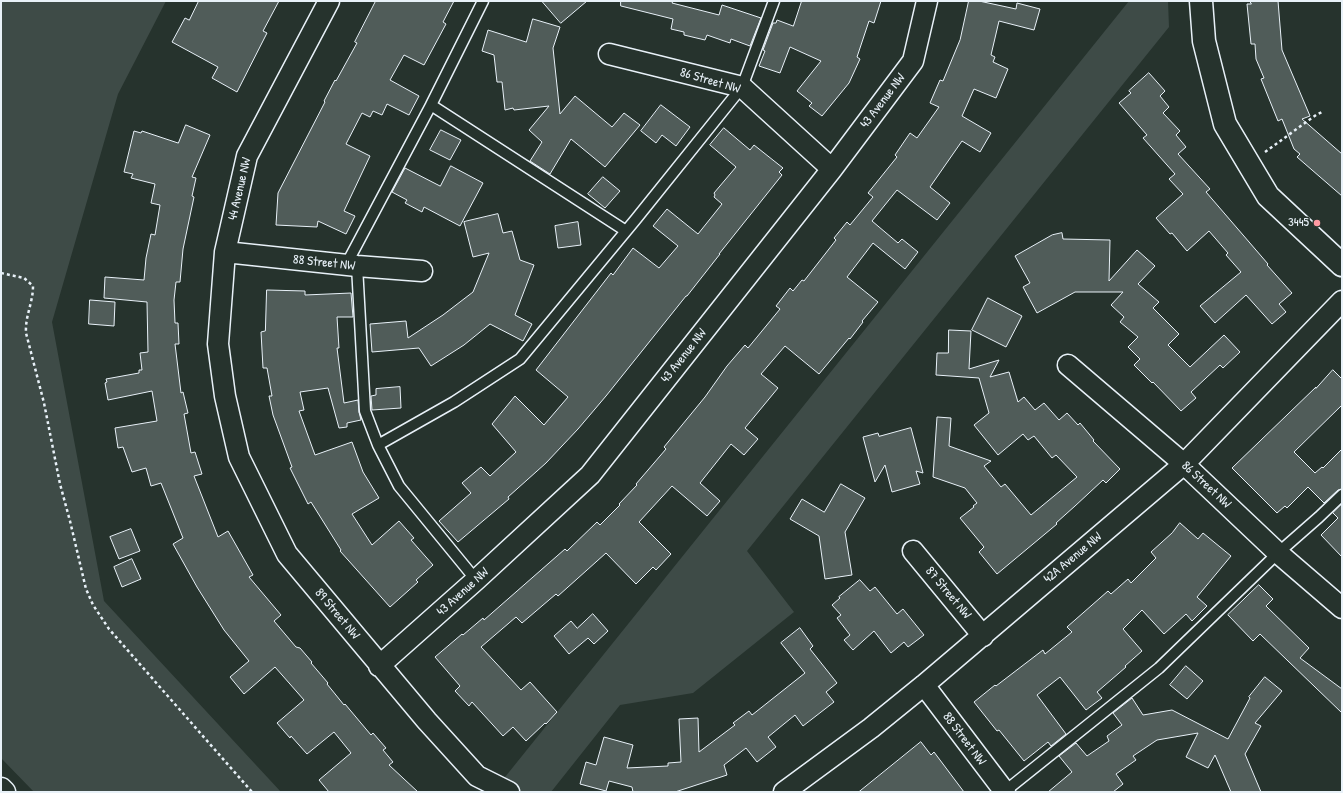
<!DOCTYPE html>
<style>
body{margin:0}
#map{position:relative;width:1343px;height:793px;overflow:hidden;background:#26332d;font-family:"Patrick Hand",sans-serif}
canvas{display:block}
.frame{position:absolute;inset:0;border:2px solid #e8f1f8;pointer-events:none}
</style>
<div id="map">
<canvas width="1343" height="793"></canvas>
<div class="frame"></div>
</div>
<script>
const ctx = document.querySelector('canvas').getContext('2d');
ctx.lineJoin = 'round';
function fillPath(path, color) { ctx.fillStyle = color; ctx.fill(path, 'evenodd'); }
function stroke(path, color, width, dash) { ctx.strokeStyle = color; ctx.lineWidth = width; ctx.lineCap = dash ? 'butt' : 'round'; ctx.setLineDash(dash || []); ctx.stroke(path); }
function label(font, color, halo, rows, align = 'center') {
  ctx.font = font + ' "Patrick Hand",sans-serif'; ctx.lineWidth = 3; ctx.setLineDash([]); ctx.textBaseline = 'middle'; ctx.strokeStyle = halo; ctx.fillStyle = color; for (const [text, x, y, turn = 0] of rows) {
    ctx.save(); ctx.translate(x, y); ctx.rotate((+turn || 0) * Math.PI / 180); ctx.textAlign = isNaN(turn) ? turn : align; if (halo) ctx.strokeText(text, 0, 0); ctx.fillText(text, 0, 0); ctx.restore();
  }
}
fillPath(new Path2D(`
 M1 1H166L118 94 52 322 104 601 281 792H34L1 758Z
 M1129 1H1168L1169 27 747 551 794 612 693 693 620 705 551 792H493Z`), '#3e4b47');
const building = new Path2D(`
 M199 1H279L263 31 267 33 237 92 212 78 218 67 172 42 185 18 189 20Z
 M376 1H454L443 22 446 24 424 65 404 55 390 80 419 96 409 115 387 104 382 115 373 111 370 117 362 113 346 144 370 156 344 211 355 216 346 234 318 221 317 227 276 225 278 193 325 102 324 101 335 80 336 81 357 43 355 42Z
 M542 1H587L561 23Z
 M621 1H673L672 3 719 15 722 5 761 18 750 46 731 39 730 43 707 35 705 40 684 35V32L671 29 673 19 621 6Z
 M802 1H881L874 23 869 21 857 57 860 59 849 83 822 116 809 106 812 103 797 91 821 61 790 47 780 73 759 66 765 51 763 50 773 23H776L777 20 793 26Z
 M969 1H979L1016 9 1017 3 1040 9 1034 30 999 21 991 55 995 57 993 62 1008 69 996 98 974 89 962 116 991 133 980 152 962 141 930 187 950 203 937 220 897 190 872 221 898 243 902 239 918 252 905 269 873 243 847 277 878 302 862 321 863 322 850 339 849 338 819 374 785 346 761 374 778 388 745 428 758 439 744 455 731 444 700 483 720 501 707 516 672 486 639 522 671 554 656 570 653 567 636 584 606 553 558 596 556 594 522 623 516 617 481 647 521 690 530 682 557 712 546 724 545 723 526 741 513 727 503 736 472 702 469 706 455 691 460 686 435 657 462 634 463 635 483 618 484 620 565 549 567 551 597 522 600 525 620 505 619 504 637 485 636 484 666 449 664 447 705 397 727 366 745 345 748 348 780 309 776 306 790 288 793 291 802 280 804 281 836 240 834 238 847 222 850 225 873 197 868 193 897 157 895 155 910 133 917 138 939 107 930 103 940 80 943 81 960 40Z
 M1250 1H1278L1282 50 1310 116 1302 119 1342 154V196L1297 157 1300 154 1294 149 1282 119 1278 121 1261 79 1264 78 1256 59 1255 44H1251L1247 4H1251Z
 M533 19 560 27 553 48 560 114 575 96 612 127 624 113 640 125 605 167 571 139 550 174 530 161 542 142 529 130 549 106 514 110 513 108 505 110 502 82H497L494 55 482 51 488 30 526 42Z
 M1149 73 1165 91 1160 96 1169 107 1163 113 1180 131 1176 135 1186 147 1178 154 1210 189 1206 192 1268 264 1267 265 1292 293 1279 304 1286 312 1272 324 1246 295 1215 323 1200 306 1241 272 1226 255 1228 253 1209 231 1187 251 1172 233 1170 234 1156 218 1183 194 1169 179 1175 174 1143 138 1147 135 1119 103 1131 93 1129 91Z
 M661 105 690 127 676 146 662 135 656 143 641 131Z
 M186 125 210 135 192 177 196 178 192 196 194 197 183 249 180 282H176L174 300 175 323H178L179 344H175L181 393 183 392 188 413 184 414 191 453 195 452 202 474 194 476 218 537 228 531 253 575 249 577 281 615 274 621 296 647 300 648 312 662 311 663 328 683 327 684 344 705 345 704 371 735 373 733 386 748 383 750 393 762 389 765 418 792H329L319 780 351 753 334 732 307 754 291 736 290 738 277 723 304 700 275 667 244 694 230 677 249 661 224 630 197 587 173 544 183 538 161 483 151 486 146 468 132 472 123 447 118 448 115 428 157 421 152 391 108 400 105 383 107 382 106 379 139 373V370H142L140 353 148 352 147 302 104 298 105 277 144 280 146 258 151 234 155 235 160 205 151 203 155 184 131 178 133 174 124 172 134 131 141 133 142 131 178 143Z
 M724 128 750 150 754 145 783 168 779 172 782 175 719 254H720L687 296H686L606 396 578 429 546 463 508 497 509 499 458 542 439 521 471 493 462 483 481 467 490 476 516 452 492 424 515 396 544 425 568 397 536 370 611 273 613 275 633 248 659 268 678 246 653 226 667 209 698 234 722 204 714 197 715 195 714 193 736 167 710 145Z
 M441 130 461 140 450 160 430 150Z
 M451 166 483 183 460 226 424 207 422 212 405 203 407 200 392 192 405 168 440 186Z
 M603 177 620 191 605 208 588 194Z
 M498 214 503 233 512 231 520 260 534 265 515 315 532 324 523 341 490 324 464 345 431 366 419 348 372 352 370 324 406 321 408 338 443 315 473 292 489 253 473 257 464 222Z
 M578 222 581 245 558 248 555 226Z
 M1062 233 1063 239 1110 240 1109 281 1137 250 1155 266 1138 284 1159 302 1153 308 1179 334 1168 345 1190 367 1224 335 1240 352 1223 368 1220 365 1191 392 1196 398 1181 411 1153 382 1152 383 1134 365 1140 359 1128 347 1138 337 1120 322 1124 317 1111 305 1123 292H1075L1037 313 1023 287 1030 283 1015 256 1052 235Z
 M267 290 305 291V295L351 293 353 317H337L339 348H337L344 403 358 400 359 412 361 420 347 423V427L339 428 328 388 300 392 304 410 299 411 315 455 352 442 363 472 379 498 352 514 372 545 399 521 414 538 411 540 433 565 416 580 418 582 390 607 340 551 341 550 311 502 308 504 290 468 292 467 273 415 269 396H272L267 368H263L261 332 265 331Z
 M988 298 1022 316 1006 347 972 330Z
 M90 300 115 302 114 326 89 324Z
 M949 330 971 331 969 369 999 360 990 377 1009 372 1018 402 1024 397 1035 410 1044 403 1059 420 1067 413 1078 425 1080 423 1094 440 1093 441 1120 469 1106 483 1103 480 1075 506 1056 523 1057 524 997 574 979 552 984 547 960 518 974 507 973 506 977 503 965 488 933 477 937 417 951 418 949 446 991 461 984 466 1001 487 1005 484 1031 515 1077 477 1056 455 1052 458 1034 436 1028 440 1023 434 998 455 974 425 989 413 979 378 936 375 937 353H948Z
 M1333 370 1342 379V405L1294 452 1315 473 1322 467 1323 468 1342 449V489L1338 490 1324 503 1308 487 1287 508 1285 506 1277 513 1232 468 1316 387V388Z
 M400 387 401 408 372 410 371 396 376 395V389Z
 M911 428 923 473 916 471 920 484 892 492 885 465 875 482 863 437 878 433 879 436Z
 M841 484 865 498 845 532 852 575 825 579 819 536 790 519 802 499 824 512Z
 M1342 504V557L1321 535 1338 518 1333 513Z
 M1180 523 1198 539 1203 533 1231 556 1197 597 1207 606 1192 621 1186 614 1164 634 1142 610 1123 629 1142 651 1125 666 1126 667 1097 692 1102 698 1086 710 1060 677 1037 695 1066 734 1051 746 1048 742 1024 761 999 730 997 731 974 702 995 685 996 686 1043 650 1045 654 1072 632 1067 627 1108 591 1111 594 1128 579 1131 583 1156 558 1151 552 1172 533Z
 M131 529 140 551 119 559 110 537Z
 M132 559 141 579 122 587 114 567Z
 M860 580 870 591 875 587 897 614 903 609 924 635 908 647 904 642 891 653 874 631 853 650 844 640 850 635 837 618 841 615 832 605 840 598 839 597Z
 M1259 585 1273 599 1266 606 1309 648 1300 658 1342 689V713L1260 634 1253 641 1228 615Z
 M593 614 608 631 594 644 588 638 569 654 554 636 571 621 577 628Z
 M800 628 813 646 810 649 837 683 826 692 834 702 803 726 795 715 768 737 776 747 757 762 746 748 724 765 727 775 675 792H633L632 787 609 781 606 791 580 784 586 762 596 765 604 737 633 745 627 768 668 766V763L681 762 679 719 698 718 699 752 735 725 733 723 749 711 752 715 805 673 781 643Z
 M1186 666 1203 681 1187 699 1170 685Z
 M1265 677 1282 691 1255 723 1261 726 1245 754 1261 792H1231L1215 755 1208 768 1186 757 1198 733 1157 740 1133 756 1136 760 1116 774 1123 784 1113 792H1048L1072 772 1059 756 1076 743 1087 756 1109 741 1107 736 1122 725 1113 713 1132 698 1143 715 1172 710 1228 739 1250 698 1249 697Z
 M921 742 931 755 934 752 964 792H859Z`);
fillPath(building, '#505c59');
stroke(building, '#e8f1f8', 1);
const service = new Path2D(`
 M431 105 483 1
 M346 265 431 105 626 231
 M357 266 365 411 378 445
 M476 580 399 486 378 445 454 402 520 359 636 219 742 87 774 1
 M1004 792 1159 668 1278 553 1319 517 1342 495`);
const minor = new Path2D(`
 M329 1 247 156 225 252 218 344 225 396 239 457 287 554 427 721 477 776 509 792
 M609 54 742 87 832 169
 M225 252 357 266 422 271
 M1068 365 1184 464 1278 553 1342 608
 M913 551 983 636
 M379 666 476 580 590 475 832 169 913 61 927 1
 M924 685 1005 792
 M784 792 871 728 924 685 1184 464 1342 301`);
const tertiary = new Path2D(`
 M1201 1 1204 41 1225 124 1268 196 1342 265`);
const secondary = new Path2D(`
 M1 789 4 792`);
stroke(service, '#e8f1f8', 13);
stroke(minor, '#e8f1f8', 23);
stroke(tertiary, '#e8f1f8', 25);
stroke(secondary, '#e8f1f8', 25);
stroke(new Path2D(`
 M1265 152 1316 115 1324 111
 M1 273 24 278 33 286C33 303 25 316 26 333L44 403 60 484 70 521 86 589 93 605 109 629 252 792`), '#e8f1f8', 2.5, [3, 3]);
stroke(service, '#26332d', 10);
stroke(minor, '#26332d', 20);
stroke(tertiary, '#26332d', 22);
stroke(secondary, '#26332d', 22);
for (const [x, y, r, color] of [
 [1317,223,4,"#ff9aa2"]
]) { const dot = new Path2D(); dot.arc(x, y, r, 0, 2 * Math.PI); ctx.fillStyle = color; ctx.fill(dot); stroke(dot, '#26332d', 1.5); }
label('13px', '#e8f1f8', '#26332d', [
 ["86 Street NW",710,81,16],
 ["43 Avenue NW",883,101,-53],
 ["44 Avenue NW",240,189,-77],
 ["88 Street NW",324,263,6],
 ["43 Avenue NW",684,356,-52],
 ["86 Street NW",1206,485,43],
 ["42A Avenue NW",1073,558,-40],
 ["43 Avenue NW",463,592,-42],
 ["87 Street NW",948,593,50],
 ["89 Street NW",337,614,50],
 ["88 Street NW",964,739,53]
]);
label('13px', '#e8f1f8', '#26332d', [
 ["3445",1309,223]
], 'right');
</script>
